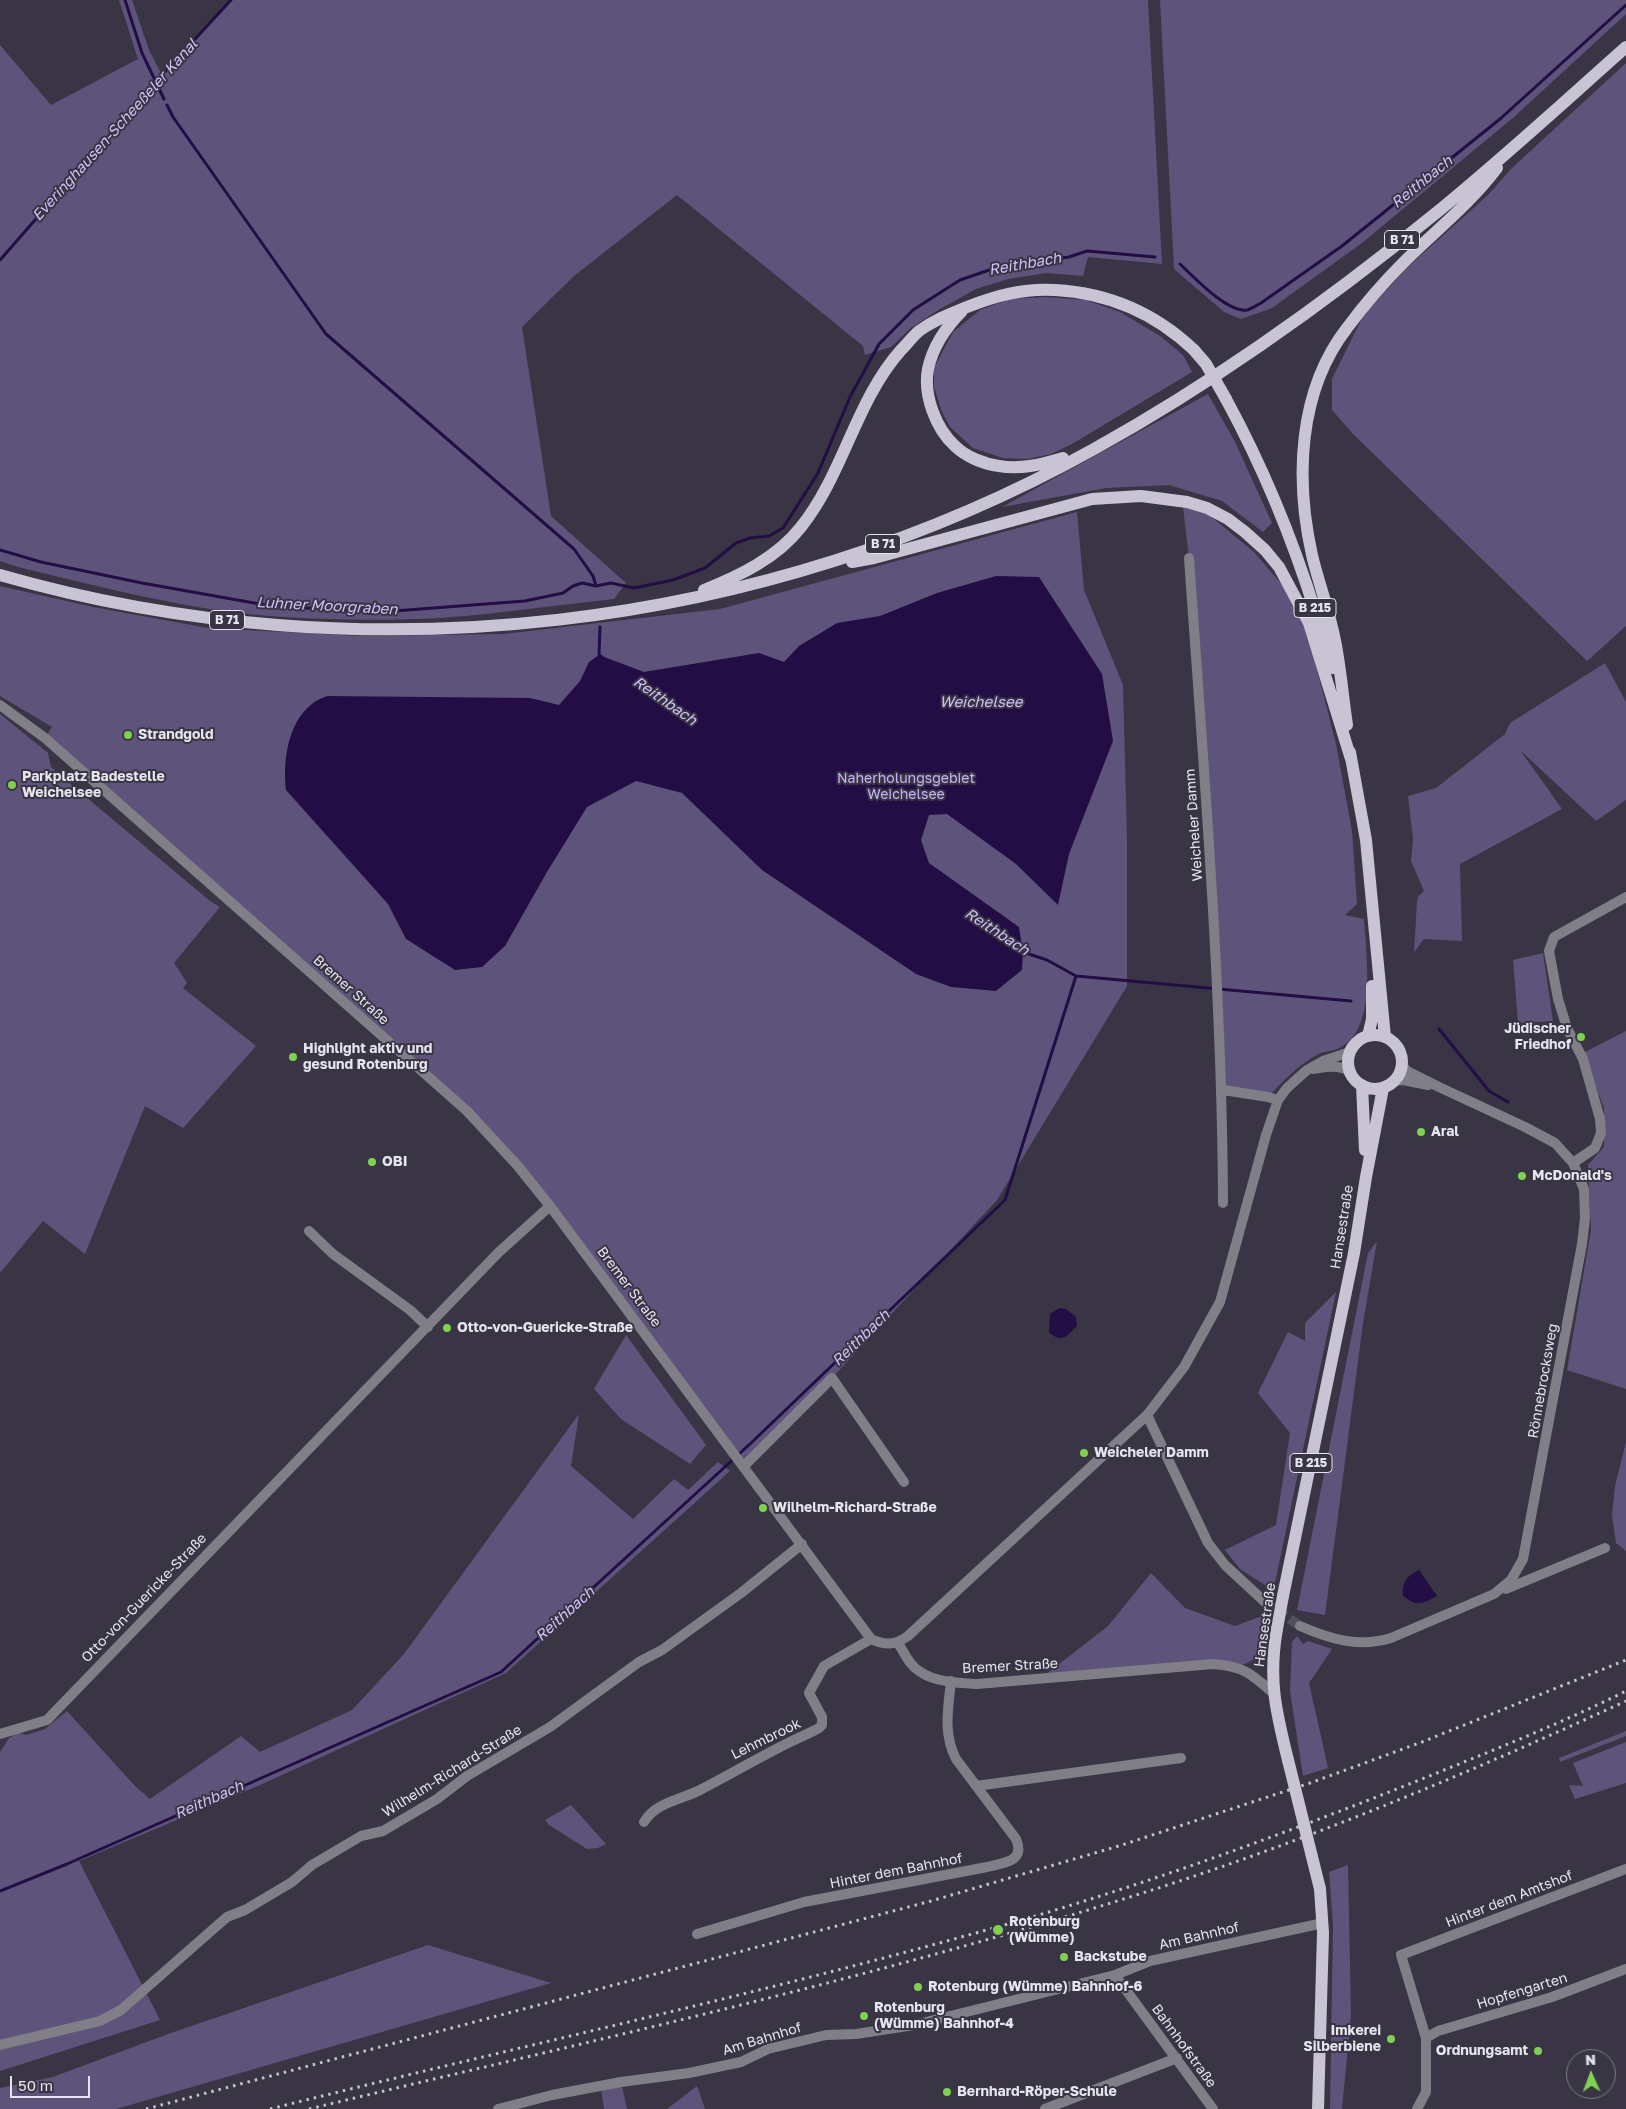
<!DOCTYPE html>
<meta charset="utf-8">
<style>
body{margin:0}
#map{position:relative;width:1626px;height:2109px;overflow:hidden;background:#393544;font-family:"Golos Text",sans-serif}
canvas{display:block}
.north{position:absolute;left:1566px;top:2049px;width:50px;height:50px;box-sizing:border-box;background:#393544;border:1px solid #7e7b88;border-radius:50%;rotate:358deg;font-size:14px;font-weight:700;line-height:20px;text-align:center;color:#e6e4ed}
.north::after{content:'';display:block;margin:auto;width:18px;height:22px;background:#80d051;clip-path:polygon(50% 0,100% 100%,50% 72%,0 100%)}
.scale{position:absolute;left:10px;top:2076px;width:80px;height:22px;box-sizing:border-box;border:2px solid #e6e4ed;border-top:0;padding-left:6px;font-size:15px;line-height:18px;white-space:nowrap;color:#e6e4ed;-webkit-text-stroke:4px #393544;paint-order:stroke}
</style>
<div id="map">
<canvas width="1626" height="2109"></canvas>
<div class="north">N</div>
<div class="scale">50 m</div>
</div>
<script>
const ctx = document.querySelector('canvas').getContext('2d');
ctx.lineJoin = 'round';
function fillPath(path, color) { ctx.fillStyle = color; ctx.fill(path, 'evenodd'); }
function stroke(path, color, width, dash) { ctx.strokeStyle = color; ctx.lineWidth = width; ctx.lineCap = dash ? 'butt' : 'round'; ctx.setLineDash(dash || []); ctx.stroke(path); }
function label(font, color, halo, rows, align = 'center') {
  ctx.font = font + ' "Golos Text",sans-serif'; ctx.lineWidth = 4; ctx.setLineDash([]); ctx.textBaseline = 'middle'; ctx.strokeStyle = halo; ctx.fillStyle = color; for (const [text, x, y, turn = 0] of rows) {
    ctx.save(); ctx.translate(x, y); ctx.rotate((+turn || 0) * Math.PI / 180); ctx.textAlign = isNaN(turn) ? turn : align; if (halo) ctx.strokeText(text, 0, 0); ctx.fillText(text, 0, 0); ctx.restore();
  }
}
fillPath(new Path2D(`
 M119 0H132L149 50 162 75 231 0H1148L1162 264 1088 257 1083 276 1046 273 1008 279 976 289 940 309 911 328 891 347 865 355 863 346 677 195 574 276 522 327 551 516 626 583 614 599C556 605 498 614 440 618 389 621 337 620 285 617 194 612 106 588 18 567L0 561V45L51 105 138 59Z
 M1160 0H1626V14L1514 117 1362 243 1272 308 1241 319 1224 312 1174 269Z
 M1626 63V626L1587 661 1353 434 1332 410V379L1364 314 1409 266 1488 195 1512 168Z
 M1045 297 1086 300 1120 312 1160 336 1183 355 1192 372 1072 444 1051 454 1028 459 1003 458 973 448 950 427 942 412 934 387V368L953 332 980 310 1010 299Z
 M1208 394 1235 442 1272 523 1263 532 1222 501 1169 485 1106 488 1002 507Z
 M1183 507 1209 515 1254 552 1290 594 1308 634 1336 744 1352 831 1357 904 1345 915 1364 919C1366 954 1378 1030 1339 1048 1334 1051 1327 1051 1321 1053 1302 1061 1282 1082 1268 1097L1223 1090 1189 558Z
 M1077 512 1084 590 1123 685 1127 839V986L997 1200 832 1378 744 1466 580 1244 467 1111 45 738 52 727 0 696V586L93 607 208 628 360 636 503 634 720 609Z
 M1605 663 1626 702V800L1596 821 1520 750 1562 809 1460 864 1462 941 1424 939 1414 952 1417 902 1418 897 1424 891 1411 861 1413 839 1408 796 1436 788 1505 734 1510 723Z
 M0 714 48 753 51 767 80 792 210 901 220 907 174 963 187 983 183 988 256 1046 183 1128 145 1106 85 1254 43 1221 0 1273Z
 M1543 953 1553 1021 1518 1023 1513 960Z
 M1626 1031V1389L1567 1370 1591 1230 1588 1165 1604 1147V1108L1583 1053Z
 M1377 1241 1363 1323 1325 1615 1297 1610 1368 1253Z
 M1336 1292 1272 1597 1265 1585 1240 1569 1225 1550 1276 1525 1290 1433 1258 1393 1288 1332 1305 1341V1323Z
 M626 1335 706 1445 690 1464 621 1419 594 1389Z
 M579 1414 571 1466 633 1519 674 1479 688 1490 718 1462 730 1471 506 1673 260 1785 79 1861 160 2020 0 2071V1752L9 1738 18 1733 27 1735 45 1729 67 1711 135 1786 150 1799 241 1736 260 1752 352 1710 404 1654Z
 M1626 1442V1551L1616 1543 1612 1515 1615 1486Z
 M1151 1573 1185 1608 1235 1626 1270 1613 1264 1655 1238 1667 1040 1679 1108 1626Z
 M1297 1636 1303 1644 1308 1641 1332 1649 1309 1683 1328 1768 1303 1776 1290 1691 1292 1642Z
 M1626 1731V1736L1560 1762 1559 1758Z
 M1626 1742V1783L1575 1799 1569 1785 1583 1786 1573 1763Z
 M571 1805 606 1844 598 1848 587 1849 549 1825 545 1820Z
 M1348 1865 1351 2015 1342 2109H1330L1333 1925 1329 1872Z
 M428 1945 551 1983 116 2109H0V2088L53 2077 168 2034Z
 M621 2082 627 2109H604L601 2087Z
 M697 2086 705 2109H665H667Z`), '#5e547b');
fillPath(new Path2D(`
 M996 576 1039 577 1102 674 1113 741 1069 854 1058 905 1016 864 947 814 929 815 921 840 929 863 1019 927 1023 953 1022 970 996 991 951 987 916 974 762 870 682 793 636 781 587 807 547 872 505 946 482 967 455 970 406 939 388 904 286 790C282 756 290 708 327 696L530 698 559 705 580 681 589 662 599 655 644 672 759 653 784 662 799 646 837 623 880 616 937 593Z
 M1059 1308 1066 1309 1076 1317 1077 1326C1065 1337 1064 1343 1049 1333L1050 1314Z
 M1419 1570 1437 1596C1422 1604 1417 1607 1403 1596 1402 1581 1407 1576 1419 1570Z`), '#230d45');
stroke(new Path2D(`
 M125 0 142 53 164 99
 M167 105 173 117 326 334 574 549 593 576 596 586
 M0 260 162 75 231 0
 M1180 264C1193 276 1227 313 1247 310 1251 309 1257 305 1261 303L1342 246 1500 119 1626 5
 M0 550 41 562 142 583 271 606 381 612 525 601 563 593 573 586 582 583 596 586 611 583 634 588 673 580 705 568 736 543 750 538 769 536 783 528 818 473 850 397 879 344 913 310 960 280 998 267 1069 257 1087 251 1155 257
 M600 627 599 655 602 657
 M1076 976 1351 1001
 M1439 1029 1489 1091 1508 1102
 M0 1891 67 1864 501 1672 751 1443 1005 1200 1076 976 1047 960 1020 951`), '#230d45', 3);
stroke(new Path2D(`
 M1265 1602 1300 1626`), '#534f5d', 10, [10, 5]);
stroke(new Path2D(`
 M1189 558C1204 773 1222 988 1223 1203
 M0 705 45 738 467 1111 517 1165 550 1206 871 1639C886 1646 895 1645 908 1636L1147 1415 1184 1367 1220 1302 1266 1135 1278 1100 1287 1088 1307 1070 1323 1061 1350 1052
 M1313 1069C1327 1067 1338 1064 1351 1072
 M1394 1081 1403 1080 1428 1085
 M1223 1090 1268 1097 1278 1100
 M1573 1163 1595 1148 1601 1133 1600 1119 1583 1059 1567 1028 1558 999 1549 951 1554 937 1626 897
 M309 1231 333 1254 410 1310 428 1327
 M1147 1415 1208 1543 1225 1565 1265 1602
 M744 1466 832 1378 904 1482
 M1506 1589 1605 1548
 M1300 1626C1330 1639 1358 1648 1391 1638L1494 1594 1511 1580 1523 1559 1582 1244 1585 1218 1584 1189 1573 1163 1555 1143 1525 1127 1439 1087 1407 1071 1402 1065
 M898 1643C904 1652 909 1665 919 1671 934 1682 958 1683 977 1684L1213 1664C1242 1666 1251 1673 1273 1693
 M0 1734 47 1720 499 1252 550 1206
 M976 1786 1181 1758
 M644 1822C656 1802 681 1800 700 1790 729 1775 758 1758 788 1743 798 1738 808 1734 819 1728L822 1725V1717L809 1693 824 1666 871 1639
 M697 1934 804 1902 987 1867C1003 1863 1026 1862 1016 1839L956 1759C943 1734 948 1709 951 1681
 M1115 1975 1213 2109
 M1426 2038 1438 2031 1552 1997 1626 1969
 M0 2045 100 2021 121 2010 227 1917 245 1910 292 1882 312 1865 361 1836 383 1831 437 1799 467 1776 550 1727 639 1662 662 1650 741 1593 802 1544
 M498 2109 552 2095 621 2082 689 2073 741 2062 768 2049 826 2035 856 2034 914 2025 1115 1975 1150 1961 1323 1923
 M1045 2109 1177 2058
 M1417 2109 1426 2092V2038L1401 1955 1626 1869`), '#807e86', 10);
stroke(new Path2D(`
 M962 311C945 328 933 346 928 369 923 395 936 429 955 446 966 457 984 464 999 466 1021 470 1043 464 1063 458
 M1226 399C1263 467 1293 540 1316 614 1322 632 1329 650 1333 668
 M852 562 874 558 1092 499 1141 496 1187 502 1207 508 1228 519 1245 532 1265 550 1279 567 1309 623 1351 759
 M0 575C362 679 765 632 1094 449 1215 382 1328 301 1436 213 1501 160 1563 103 1626 47
 M704 590C739 576 777 558 801 527 844 473 855 402 901 350 907 344 913 336 919 331 934 320 950 314 967 307 995 296 1023 288 1055 290 1109 293 1154 312 1194 350
 M1347 725C1343 699 1341 672 1336 646 1331 615 1319 585 1312 555 1295 479 1298 391 1347 328 1364 305 1384 282 1404 262 1435 231 1470 204 1497 168
 M1350 752 1366 840 1385 1037
 M1348 1062a27 27 0 1 1 54 0a27 27 0 1 1-54 0Z
 M1368 1036 1372 1019V986
 M1362 1085 1365 1150
 M1283 1596 1354 1253 1366 1177 1383 1088
 M1277 1629C1268 1679 1276 1712 1288 1760
 M1318 2109 1323 1933 1320 1889`), '#c8c4d4', 12);
stroke(new Path2D(`
 M146 2109 931 1901 1122 1845 1310 1783 1422 1742 1626 1660
 M270 2109C524 2045 780 1990 1032 1917 1164 1878 1294 1830 1422 1779 1491 1751 1560 1724 1626 1691
 M309 2109C590 2041 873 1979 1149 1891 1312 1839 1471 1772 1626 1701`), '#c6c3ce', 3, [2.5, 5]);
stroke(new Path2D(`
 M1194 350 1206 364 1226 399
 M1277 1629 1283 1596
 M1288 1760 1320 1889`), '#c8c4d4', 12);
for (const [x, y, r, color] of [
 [128,735,5,"#80d051"],
 [12,785,5,"#80d051"],
 [1581,1037,5,"#80d051"],
 [293,1057,5,"#80d051"],
 [1421,1132,5,"#80d051"],
 [372,1162,5,"#80d051"],
 [1522,1176,5,"#80d051"],
 [447,1328,5,"#80d051"],
 [1084,1453,5,"#80d051"],
 [763,1508,5,"#80d051"],
 [998,1930,6,"#80d051"],
 [1064,1957,5,"#80d051"],
 [918,1987,5,"#80d051"],
 [864,2016,5,"#80d051"],
 [1391,2039,5,"#80d051"],
 [1538,2051,5,"#80d051"],
 [947,2092,5,"#80d051"]
]) { const dot = new Path2D(); dot.arc(x, y, r, 0, 2 * Math.PI); ctx.fillStyle = color; ctx.fill(dot); stroke(dot, '#393544', 2); }
for (const [x, y, w] of [
 [1402,240,35],
 [883,544,35],
 [1315,608,42],
 [227,620,35],
 [1311,1463,42]
]) { const box = new Path2D(); box.roundRect(x - w / 2, y - 9.5, w, 19, 4); ctx.fillStyle = '#393544'; ctx.fill(box); stroke(box, '#e6e4ed', 1); }
label('bold 12px', '#e6e4ed', null, [
 ["B 71",1402,240],
 ["B 71",883,544],
 ["B 215",1315,608],
 ["B 71",227,620],
 ["B 215",1311,1463]
]);
label('bold 14px', '#e6e4ed', '#393544', [
 ["Strandgold",138,735],
 ["Parkplatz Badestelle",22,777],
 ["Weichelsee",22,793],
 ["Jüdischer",1571,1029,"right"],
 ["Friedhof",1571,1045,"right"],
 ["Highlight aktiv und",303,1049],
 ["gesund Rotenburg",303,1065],
 ["Aral",1431,1132],
 ["OBI",382,1162],
 ["McDonald's",1532,1176],
 ["Otto-von-Guericke-Straße",457,1328],
 ["Weicheler Damm",1094,1453],
 ["Wilhelm-Richard-Straße",773,1508],
 ["Rotenburg",1009,1922],
 ["(Wümme)",1009,1938],
 ["Backstube",1074,1957],
 ["Rotenburg (Wümme) Bahnhof-6",928,1987],
 ["Rotenburg",874,2008],
 ["(Wümme) Bahnhof-4",874,2024],
 ["Imkerei",1381,2031,"right"],
 ["Silberbiene",1381,2047,"right"],
 ["Ordnungsamt",1528,2051,"right"],
 ["Bernhard-Röper-Schule",957,2092]
], 'left');
label('14px', '#c6b3fb', '#393544', [
 ["Naherholungsgebiet",906,779],
 ["Weichelsee",906,795]
]);
label('14px', '#e6e4ed', '#393544', [
 ["Weicheler Damm",1194,825,-94],
 ["Bremer Straße",351,990,42],
 ["Hansestraße",1342,1227,-81],
 ["Bremer Straße",629,1287,53],
 ["Rönnebrocksweg",1543,1381,-80],
 ["Otto-von-Guericke-Straße",144,1598,-46],
 ["Hansestraße",1265,1625,-82],
 ["Bremer Straße",1010,1666,-3],
 ["Lehmbrook",766,1739,-26],
 ["Wilhelm-Richard-Straße",452,1771,-32],
 ["Hinter dem Bahnhof",896,1871,-11],
 ["Hinter dem Amtshof",1509,1899,-21],
 ["Am Bahnhof",1199,1936,-13],
 ["Hopfengarten",1522,1991,-17],
 ["Am Bahnhof",762,2039,-17],
 ["Bahnhofstraße",1184,2046,54]
]);
label('italic 15px', '#d0c2f9', '#393544', [
 ["Everinghausen-Scheeßeler Kanal",115,130,-48],
 ["Reithbach",1422,182,-39],
 ["Reithbach",1025,264,-10],
 ["Luhner Moorgraben",327,606,3],
 ["Reithbach",665,701,35],
 ["Weichelsee",981,702],
 ["Reithbach",997,932,33],
 ["Reithbach",861,1338,-44],
 ["Reithbach",565,1614,-42],
 ["Reithbach",209,1800,-24]
]);
</script>
